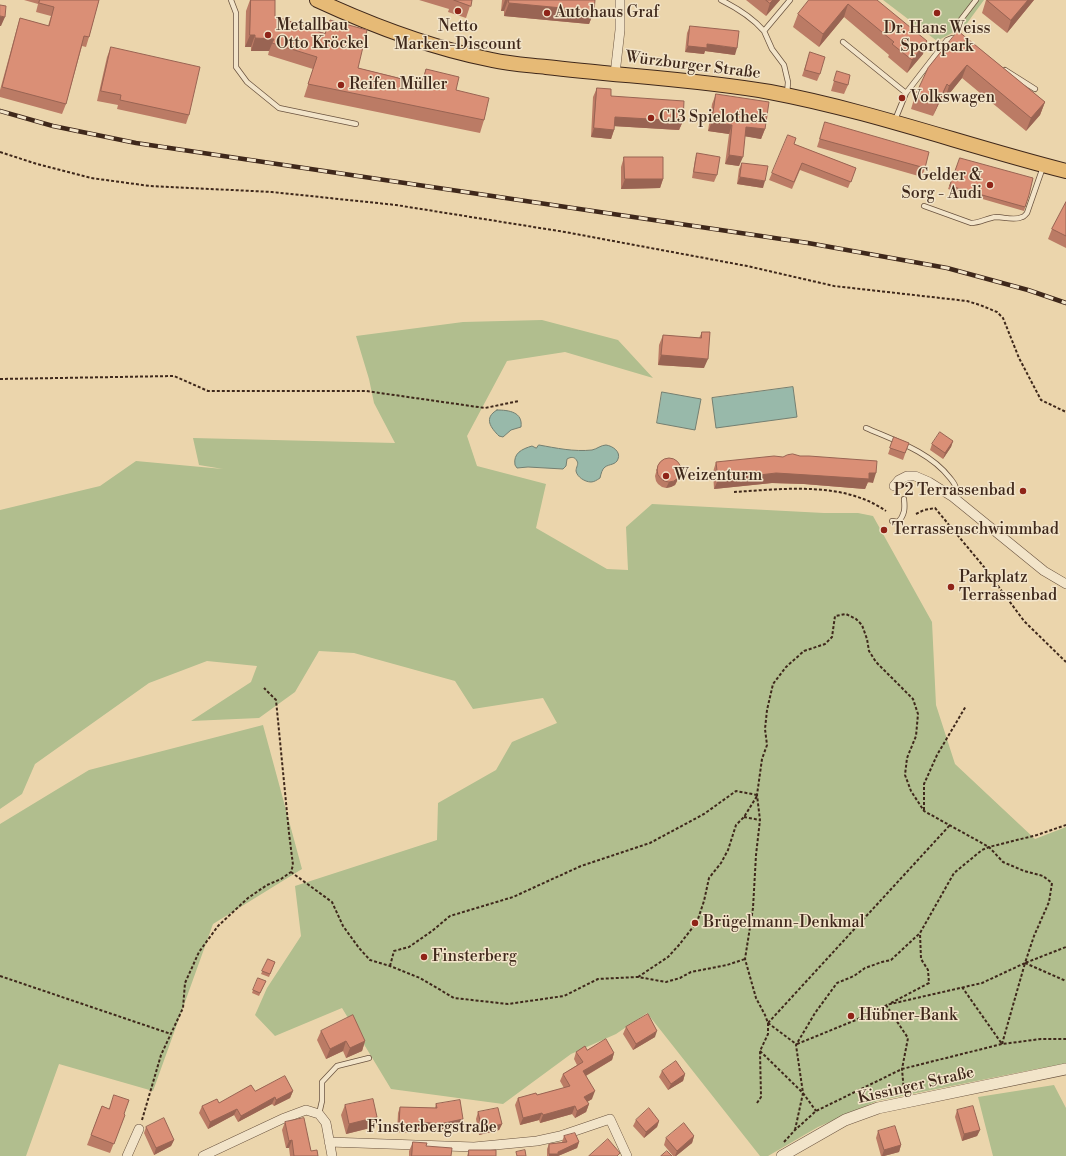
<!DOCTYPE html>
<meta charset="utf-8">
<style>
body{margin:0}
canvas{display:block;background:#ebd5ac}
</style>
<canvas width="1066" height="1156"></canvas>
<script>
const ctx = document.querySelector('canvas').getContext('2d');
ctx.lineJoin = 'round';
function fillPath(path, color) { ctx.fillStyle = color; ctx.fill(path, 'evenodd'); }
function stroke(path, color, width, dash) { ctx.strokeStyle = color; ctx.lineWidth = width; ctx.lineCap = dash ? 'butt' : 'round'; ctx.setLineDash(dash || []); ctx.stroke(path); }
function label(font, color, halo, rows, align = 'center') {
  ctx.font = font + ' "Libre Bodoni",serif'; ctx.lineWidth = 3; ctx.setLineDash([]); ctx.textBaseline = 'middle'; ctx.strokeStyle = halo; ctx.fillStyle = color; for (const [text, x, y, turn = 0] of rows) {
    ctx.save(); ctx.translate(x, y); ctx.rotate((+turn || 0) * Math.PI / 180); ctx.textAlign = isNaN(turn) ? turn : align; if (halo) ctx.strokeText(text, 0, 0); ctx.fillText(text, 0, 0); ctx.restore();
  }
}
fillPath(new Path2D(`
 M883 0H984L965 26 937 41Z
 M542 320 618 340 653 378 565 352 507 361 467 436 477 466 546 484 536 528 607 569 628 570 626 527 652 504 824 513H858L873 516 932 622 936 705 955 764 1035 839 1066 827V1064L1036 1069 877 1101 818 1127 768 1156H760L647 1013 616 1034 571 1054 503 1104 391 1089 342 1008 275 1036 255 1015 267 988 301 936 295 886 437 840 438 803 496 770 512 742 557 723 543 698 473 709 455 681 354 653 319 651 295 692 259 718 191 721 251 682 257 666 207 661 149 683 35 764 22 794 0 809V510L100 486 136 461 223 469 199 465 193 438 395 443 374 403 369 379 356 336 463 322Z
 M263 725 302 869 213 924 153 1091 59 1064 26 1156H0V824L89 770Z
 M1054 1085 1066 1108V1156H993L978 1097Z`), '#b1be8e');
const water = new Path2D(`
 M793 387 797 417 716 428 712 398Z
 M662 392 701 399 695 430 657 423Z
 M497 410C509 410 523 412 521 427L511 430 503 437 499 436C491 428 483 418 497 410Z
 M539 445C556 448 574 452 592 450 597 449 601 445 606 445 613 446 621 452 618 459 616 465 609 464 605 467 602 469 601 474 600 478 597 480 594 482 591 482 585 482 577 477 576 471 576 467 579 464 577 461 575 457 572 457 569 458L567 459 566 466 563 469 528 467 517 468 515 465C513 453 522 449 532 446L536 448Z`);
fillPath(water, '#98b9aa');
stroke(water, '#747f71', 1);
const service = new Path2D(`
 M231 0 236 13V67L247 82 279 108 356 124
 M721 0C737 8 752 17 764 31
 M956 26 976 0
 M843 42 906 93 895 120
 M1005 70 1035 89
 M906 93 947 40 952 38 958 40
 M787 94 788 82 784 65 772 49 764 31 790 0
 M924 206 971 223C980 223 987 218 996 217 1004 217 1015 221 1022 217 1024 217 1026 214 1027 213L1043 167
 M866 428C896 441 930 452 950 478 953 482 956 485 956 489 956 492 954 495 953 497
 M892 521 898 522C905 515 905 508 904 499
 M319 1114 322 1101V1082L337 1066 369 1058`);
const minor = new Path2D(`
 M615 74 620 30V0
 M894 486 899 480 907 476H915L929 482 953 497 1044 571 1066 584
 M329 1142 474 1147 537 1141 560 1136 610 1119 627 1156
 M127 1156 139 1129
 M203 1156 282 1119 306 1110 319 1114 326 1123 332 1156`);
const tertiary = new Path2D(`
 M782 1156 845 1120 878 1108 1066 1069`);
const primary = new Path2D(`
 M317 0C373 26 431 48 492 60 510 64 528 65 546 67 621 76 696 79 770 92 871 111 967 146 1066 171`);
stroke(service, '#6a533f', 6);
stroke(minor, '#6a533f', 10);
stroke(tertiary, '#6a533f', 12);
stroke(primary, '#3f281b', 16);
stroke(new Path2D(`
 M0 152 37 164 91 178 150 186 272 192 396 205 565 232 747 266 834 286 967 301 980 305 997 312 1003 318 1019 358 1041 400 1066 412
 M0 379 174 376 208 391H366L485 408 519 401
 M734 492C784 489 843 481 886 511
 M916 514 924 510 935 508 984 567 1024 621 1066 662
 M924 810V784L937 755 966 706
 M744 817 760 820
 M291 872 332 902 343 926 359 948 370 960 390 966 420 978 454 998 508 1004 564 996 598 979 638 977 666 982 680 978 691 972 727 965 745 959
 M1025 963 1066 981
 M390 966 394 951 409 947 432 931 450 916 513 897 581 866 650 843 704 814 736 791 757 795
 M0 976 171 1034
 M638 977 668 957 679 945 697 922 704 901 709 878 721 863 728 850 736 825 744 817 757 796
 M962 987 1002 1044
 M891 1003 929 983 928 970 921 959 920 933
 M886 1005 908 1038 902 1069 904 1092
 M768 1023 950 825
 M768 1023 796 1044
 M797 1044 856 1020 887 1005
 M1002 1044 1025 963 1066 947
 M760 1051 803 1093 816 1111
 M757 1103 761 1097 760 1051 768 1034V1023L765 1015 756 998 745 959 753 908 756 855 760 820 757 795 762 759 767 745 765 729 767 710 773 684 786 667 804 651 825 644 832 637 835 616 846 614 856 619 862 625 867 639 869 651 876 662 913 699 918 714 916 736 907 758 905 775 911 791 924 811 989 847 1003 862 1024 871 1043 876 1052 883 1049 902 1034 936 1025 963 982 983 886 1005
 M142 1120 161 1055 183 1008 185 983 199 952 218 926 248 898 267 885 281 879 291 872 293 865 289 833 276 700 264 688
 M795 1130 803 1093 796 1045 815 1013 837 983 854 976 865 968 882 962 891 960 920 933 954 873 982 850 989 847 1037 835 1066 825
 M784 1142 795 1130 816 1111 902 1069 1002 1044 1041 1039H1066`), '#3f281b', 2, [3, 2]);
stroke(service, '#f2e4c9', 4.5);
stroke(minor, '#f2e4c9', 9);
stroke(tertiary, '#f2e4c9', 11);
stroke(primary, '#e6ba76', 14);
const rail = new Path2D(`
 M0 111 53 126 136 143 808 243 947 268 1028 290 1066 303`);
stroke(rail, '#3f281b', 4.5);
stroke(rail, '#f2e4c9', 3, [9]);
fillPath(new Path2D(`
 M24 0H99L89 37 86 47 82 46 66 104 62 114 0 97V90L17 28 20 18 48 26 51 16 36 12 38 4Z
 M250 0H275V16L325 33 330 20 358 68 421 83 426 69 456 90 484 120 480 133 304 97 313 69 268 55 269 51H251V47H245L246 11Z
 M419 0H472L466 18 448 12 449 9Z
 M502 0H595L594 11 589 24 504 16V11H501Z
 M746 0H780L766 16Z
 M809 0H877L923 54 907 73 888 57 889 55 844 17 819 47 793 27 798 14Z
 M986 0H1034L1007 33 982 13Z
 M690 26 735 55 705 51 704 54 685 52 687 33Z
 M958 31 1045 102 1040 115 1026 131 962 78 945 99 942 97 933 116 911 109 915 96Z
 M111 47 189 115 186 124 117 109 118 105 97 101 107 57Z
 M810 52 820 74 817 81 802 76Z
 M837 71 848 85 844 94 831 91Z
 M597 88 611 96 683 121 679 130 614 126V130L611 139 591 137 593 97Z
 M716 94 765 129 761 139 745 136 739 166 725 164 729 134 708 131 712 104Z
 M825 122 925 168 922 177 817 147Z
 M794 144 856 168 848 188 800 170 792 189 769 180 772 173Z
 M697 153 717 175 714 182 692 178 695 160Z
 M624 157 663 179 660 188 621 189V167Z
 M960 158 1029 195 1024 211 948 189Z
 M742 163 763 188 737 184 739 169Z
 M1066 202V248L1048 239 1052 229Z
 M702 332 704 368 658 365 659 345 663 335 699 338Z
 M894 437 909 443 903 460 888 454Z
 M953 441 951 447 943 459 930 450 932 444Z
 M716 462 873 483 868 482 865 489 804 484 772 483 714 489 713 472Z
 M658 465 677 481 675 485 671 487 666 488 662 487 658 484 656 481 655 476Z
 M268 959 275 962 269 977 261 974Z
 M266 981 259 996 252 993 253 990Z
 M626 1027 655 1037 633 1050 623 1034Z
 M321 1031 365 1041 362 1051 346 1058 343 1051 326 1059 317 1040Z
 M587 1050 614 1053 612 1060 586 1076 592 1099 587 1102 589 1104 586 1112 575 1118 572 1114 540 1123 539 1120 520 1125 515 1105 518 1098 537 1095 564 1088 560 1081 563 1074 577 1065 574 1059 576 1052Z
 M662 1071 685 1074 683 1081 668 1090 659 1077Z
 M255 1091H293L290 1098 274 1106 272 1104 238 1122 234 1115 208 1129 199 1113 202 1106 219 1103Z
 M436 1104 463 1119 461 1126 437 1130 420 1129 419 1133 397 1132 398 1113 400 1107 435 1108Z
 M345 1105 374 1127 346 1134 341 1115Z
 M102 1106 125 1115 110 1153 87 1145Z
 M957 1110 980 1130 977 1136 962 1141 955 1117Z
 M478 1112 502 1124 499 1130 479 1135 476 1119Z
 M636 1120 659 1121 657 1127 644 1138 633 1126Z
 M285 1122 311 1151 318 1156H290L289 1148H286L282 1130Z
 M146 1127 174 1140 171 1146 154 1155 144 1133Z
 M878 1131 901 1145 899 1152 884 1156H881L876 1138Z
 M564 1136 579 1142 577 1148 558 1156H547V1149L549 1144 563 1142H562Z
 M694 1136 692 1143 676 1156H673L664 1145 666 1138Z
 M413 1142 426 1146 451 1156H409V1151Z
 M469 1150 496 1156H467Z`), '#bb7b65');
fillPath(new Path2D(`
 M505 0H508L504 11H501Z
 M773 0H780L766 16 770 3Z
 M1028 0H1034L1007 33 1011 20Z
 M509 3 594 11 589 24 504 16Z
 M848 4 844 17 819 47 823 34Z
 M0 16 5 17 1 26H0Z
 M250 35H255L251 47H245Z
 M255 38 274 39 269 51H251Z
 M927 41 923 54 907 73 912 60Z
 M707 44 737 48 735 55 705 51 704 54 685 52 688 46Z
 M967 65 962 78 945 99 949 86Z
 M947 84 942 97 933 116 938 103Z
 M1045 102 1040 115 1026 131 1031 118Z
 M615 117 683 121 679 130 612 126Z
 M712 122 732 125 729 134 708 131Z
 M746 127 765 129 761 139 743 136Z
 M594 128 614 130 611 139 591 137Z
 M729 155 743 157 739 166 725 164Z
 M740 177 765 181 763 188 737 184Z
 M625 179H663L660 188 621 189Z
 M661 355 708 359 704 368 658 365Z
 M953 441 951 447 943 459 945 453Z
 M776 473H876L873 483 868 482 865 489 804 484 772 483 714 489 718 480Z
 M680 474 677 481 675 485 671 487 666 488 669 482Z
 M657 1031 655 1037 633 1050 636 1044Z
 M346 1041 343 1051 326 1059 330 1049Z
 M365 1041 362 1051 346 1058 350 1048Z
 M614 1053 612 1060 580 1079 583 1071Z
 M685 1074 683 1081 668 1090 671 1084Z
 M293 1091 290 1098 274 1106 276 1100Z
 M595 1091 592 1099 582 1105 584 1097Z
 M275 1097 272 1104 238 1122 241 1116Z
 M589 1104 586 1112 575 1118 577 1111Z
 M575 1106 572 1114 540 1123 543 1115Z
 M237 1109 234 1115 208 1129 210 1122Z
 M542 1113 539 1120 520 1125 523 1118Z
 M377 1117 374 1127 346 1134 349 1124Z
 M463 1119 461 1126 437 1130 420 1129 419 1133 397 1132 399 1125 421 1122Z
 M659 1121 657 1127 644 1138 646 1132Z
 M502 1124 499 1130 479 1135 482 1129Z
 M980 1130 977 1136 962 1141 964 1134Z
 M694 1136 692 1143 676 1156H675L677 1151Z
 M174 1140 171 1146 154 1155 156 1148Z
 M292 1140 289 1148H286L289 1141Z
 M579 1142 577 1148 558 1156H549V1154L558 1152Z
 M901 1145 899 1152 884 1156H882L884 1150Z`), '#996453');
const building = new Path2D(`
 M40 0H99L89 37 84 36 66 104 2 87 20 18 49 26 54 7 39 3Z
 M251 0H275V16L325 34 330 20 367 30 358 68 422 84 426 69 459 77 456 90 489 98 484 120 308 84 317 57 272 43 274 39 255 38V35H250Z
 M454 0H472L471 6Z
 M509 0H595L594 11 509 3Z
 M766 0H773L770 3Z
 M809 0H877L927 41 912 60 892 44 894 42 848 4 823 34 798 14Z
 M987 0H1028L1011 20Z
 M0 5 6 6 5 17 0 16Z
 M690 26 739 31 737 48 707 44V48L688 46Z
 M958 31 1045 102 1031 118 967 65 949 86 947 84 938 103 915 96 928 68Z
 M111 47 200 67 189 115 120 100 121 95 101 91Z
 M810 52 825 57 820 74 805 70Z
 M837 71 850 75 848 85 834 81Z
 M597 88 611 89V96L684 101 683 121 615 117 614 130 594 128Z
 M716 94 769 102 765 129 746 127 743 157 729 155 732 125 712 122Z
 M825 122 929 152 925 168 820 139Z
 M788 135 796 138 794 144 856 168 851 182 802 163 794 182 772 173Z
 M697 153 720 157 717 175 694 172Z
 M624 157H663V179H625Z
 M960 158 1033 178 1029 195 1025 207 950 186Z
 M742 163 768 166 765 181 740 177Z
 M1066 202V236L1052 229Z
 M702 332H710L708 359 661 355 663 335 701 338Z
 M940 432 953 441 945 453 932 444Z
 M894 437 909 443 905 453 890 448Z
 M793 454 800 456H809L877 461 876 473H869V479L808 475 776 473 718 480 716 462 774 456 783 457 787 455Z
 M657 470a12 12 0 1 1 24 0a12 12 0 1 1-24 0Z
 M268 959 275 962 270 974 262 971Z
 M258 978 266 981 260 993 253 990Z
 M648 1014 657 1031 636 1044 626 1027Z
 M353 1015 365 1041 350 1048 346 1041 330 1049 321 1031Z
 M606 1039 614 1053 583 1071 595 1091 584 1097 589 1104 577 1111 575 1106 543 1115 542 1113 523 1118 518 1098 536 1093 537 1095 570 1086 563 1074 583 1062 576 1052 585 1046 587 1050Z
 M676 1061 685 1074 671 1084 662 1071Z
 M285 1076 293 1091 276 1100 275 1097 241 1116 237 1109 210 1122 202 1106 217 1099 219 1103 251 1085 255 1091Z
 M114 1095 129 1100 124 1114 125 1115 114 1144 91 1135 102 1106 109 1109Z
 M373 1099 377 1117 349 1124 345 1105Z
 M460 1100 463 1119 440 1124 421 1122V1126L399 1125 400 1107 437 1108 436 1104Z
 M973 1106 980 1130 964 1134 957 1110Z
 M498 1108 502 1124 482 1129 478 1112Z
 M649 1108 659 1121 646 1132 636 1120Z
 M164 1118 174 1140 156 1148 146 1127Z
 M304 1118 311 1151 317 1150 318 1156H294L292 1140 289 1141 285 1122Z
 M684 1123 694 1136 677 1151 666 1138Z
 M895 1126 901 1145 884 1150 878 1131Z
 M575 1133 579 1142 558 1152V1154H549V1144L567 1142 564 1136Z
 M608 1139 620 1153 617 1156H589Z
 M413 1142 427 1143 426 1146 452 1148 451 1156H412Z
 M469 1150H496V1156H469Z
 M525 1150 526 1156H517L516 1152Z
 M667 1151 672 1156H661Z`);
fillPath(building, '#da8f76');
stroke(building, '#996453', 1);
for (const [x, y, r, color] of [
 [458,11,4,"#8f2418"],
 [547,13,4,"#8f2418"],
 [937,13,4,"#8f2418"],
 [268,35,4,"#8f2418"],
 [341,85,4,"#8f2418"],
 [902,98,4,"#8f2418"],
 [651,118,4,"#8f2418"],
 [990,185,4,"#8f2418"],
 [666,476,4,"#8f2418"],
 [1023,491,4,"#8f2418"],
 [884,530,4,"#8f2418"],
 [951,587,4,"#8f2418"],
 [695,923,4,"#8f2418"],
 [424,957,4,"#8f2418"],
 [851,1016,4,"#8f2418"]
]) { const dot = new Path2D(); dot.arc(x, y, r, 0, 2 * Math.PI); ctx.fillStyle = color; ctx.fill(dot); stroke(dot, '#f2e4c9', 1.5); }
label('16px', '#3f281b', '#f2e4c9', [
 ["Autohaus Graf",555,13],
 ["Metallbau",276,26],
 ["Otto Kröckel",276,44],
 ["Netto",458,27,"center"],
 ["Marken-Discount",458,45,"center"],
 ["Dr. Hans Weiss",937,29,"center"],
 ["Sportpark",937,47,"center"],
 ["Reifen Müller",349,85],
 ["Volkswagen",910,98],
 ["C13 Spielothek",659,118],
 ["Gelder &",982,176,"right"],
 ["Sorg - Audi",982,194,"right"],
 ["Weizenturm",674,476],
 ["P2 Terrassenbad",1015,491,"right"],
 ["Terrassenschwimmbad",892,530],
 ["Parkplatz",959,578],
 ["Terrassenbad",959,596],
 ["Brügelmann-Denkmal",703,923],
 ["Finsterberg",432,957],
 ["Hübner-Bank",859,1016]
], 'left');
label('16px', '#3f281b', '#f2e4c9', [
 ["Würzburger Straße",693,66,7],
 ["Kissinger Straße",916,1086,-13],
 ["Finsterbergstraße",432,1128]
]);
</script>
